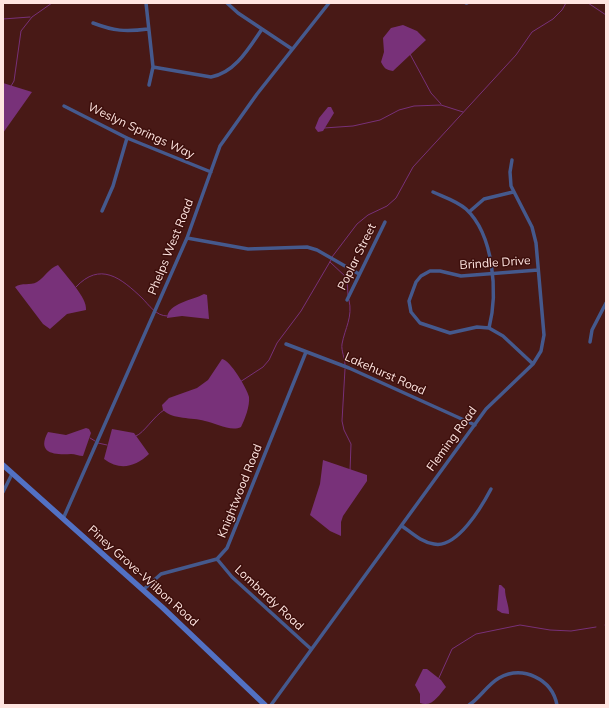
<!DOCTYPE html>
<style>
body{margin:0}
#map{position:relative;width:609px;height:708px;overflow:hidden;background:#481916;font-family:Mulish,sans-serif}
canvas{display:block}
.frame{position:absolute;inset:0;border:4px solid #ffe5e1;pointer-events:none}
</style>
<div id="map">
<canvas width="609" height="708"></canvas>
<div class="frame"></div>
</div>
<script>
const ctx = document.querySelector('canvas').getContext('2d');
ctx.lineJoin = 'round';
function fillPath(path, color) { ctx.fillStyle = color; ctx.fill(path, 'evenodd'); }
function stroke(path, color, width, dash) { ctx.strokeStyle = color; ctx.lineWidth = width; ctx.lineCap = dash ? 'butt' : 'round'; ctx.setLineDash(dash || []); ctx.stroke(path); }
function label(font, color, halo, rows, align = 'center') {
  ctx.font = font + ' Mulish,sans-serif'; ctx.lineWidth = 3; ctx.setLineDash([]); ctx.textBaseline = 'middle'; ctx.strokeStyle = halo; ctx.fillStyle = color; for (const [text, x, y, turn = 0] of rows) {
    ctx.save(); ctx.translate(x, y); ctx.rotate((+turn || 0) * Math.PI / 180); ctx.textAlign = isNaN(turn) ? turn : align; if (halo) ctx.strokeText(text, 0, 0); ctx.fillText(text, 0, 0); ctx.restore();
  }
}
fillPath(new Path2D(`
 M403 25 417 31 426 40 393 71C386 70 384 68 381 62L384 52 383 38 391 28Z
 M3 83 32 92 3 133Z
 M328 107H331L334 113 323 131 318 132 315 128 319 118Z
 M58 265C65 275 88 298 86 310L67 314 50 329 43 324 15 287C22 282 30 286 37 282 45 277 49 268 58 265Z
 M204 294 207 295 209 319 182 316 167 318C168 303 193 300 204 294Z
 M222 359C230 360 247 388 249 397 250 406 245 419 241 427 231 432 215 423 205 421 191 417 174 420 163 410L162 405 169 398 197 388 208 380Z
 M86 428 89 429 91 433 83 456C79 456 75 454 71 454 55 455 36 454 48 432L66 435Z
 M112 429 134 433 149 454C135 467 120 471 104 459Z
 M323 460 367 475V481L343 516 341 522V536L330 531 310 515 320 484Z
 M499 585H501L505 589C505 598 509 605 509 614L502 613 497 610Z
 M423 669H427L441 680 446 687C439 695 432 708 420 703V694L415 685Z`), '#783179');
stroke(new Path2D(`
 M588 3 606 15
 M3 19 30 17
 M410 54 431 93 441 104
 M11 86 14 81 21 31 32 17 52 3
 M324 128 353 126 380 120 399 110 414 106 441 105 463 112
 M332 257 357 224 368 215 387 206 396 198 413 167 516 55 532 32 553 19 562 10 566 3
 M330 262 347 278 348 295
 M76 287C100 261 121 278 142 298 149 305 156 316 167 316
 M345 365C345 358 341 351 342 344 345 328 353 317 349 300
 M345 369 342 421 344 430 351 444 350 471
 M240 382 263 367 269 360 277 343 301 311 331 260
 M136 436C144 433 154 416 164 410
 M90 438 95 441
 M98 443 107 445
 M605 625H606
 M438 680 452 649 476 634 520 625 550 630 571 631 596 627`), '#783179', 1);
stroke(new Path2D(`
 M146 3 153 67 149 85
 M227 3 238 13 292 49
 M466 3H467
 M93 23C114 31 125 32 148 29
 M153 67 211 77C235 73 249 48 262 29
 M64 106 127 138 211 172
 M433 192C444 197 457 201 466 209 494 235 498 293 489 328
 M102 211 113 186 127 138
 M469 212 484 199 513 192
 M187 238 248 249 307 247 317 250 359 274
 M347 300 385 222
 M590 342 592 330 606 303
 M286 344 349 368 475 425
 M533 364 503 336 489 328 477 327 450 333 420 323 411 312 409 301 416 282 421 276 430 271H440L461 276 538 270
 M3 492 12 474
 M63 519 187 238 220 146 257 94 329 3
 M402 526C412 533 421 542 434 544 457 549 482 506 491 489
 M217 559 232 577 311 649
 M143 590 161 574 217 559 227 548 306 352
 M271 705 486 409 533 364 541 351 544 335 536 243 532 227 511 186 510 172 512 160
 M469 705C480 698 487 685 499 678 523 665 552 679 557 705`), '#45598d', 3.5);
stroke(new Path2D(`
 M3 465 162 607 265 705`), '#5271c4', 5.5);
label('12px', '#ffe5e1', '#3d0f0c', [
 ["Weslyn Springs Way",141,131,25],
 ["Phelps West Road",171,247,-68],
 ["Poplar Street",357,257,-64],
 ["Brindle Drive",495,263,-4],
 ["Lakehurst Road",385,374,24],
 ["Fleming Road",452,439,-54],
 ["Knightwood Road",240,491,-68],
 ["Piney Grove-Wilbon Road",143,576,42],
 ["Lombardy Road",269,598,43]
]);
</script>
